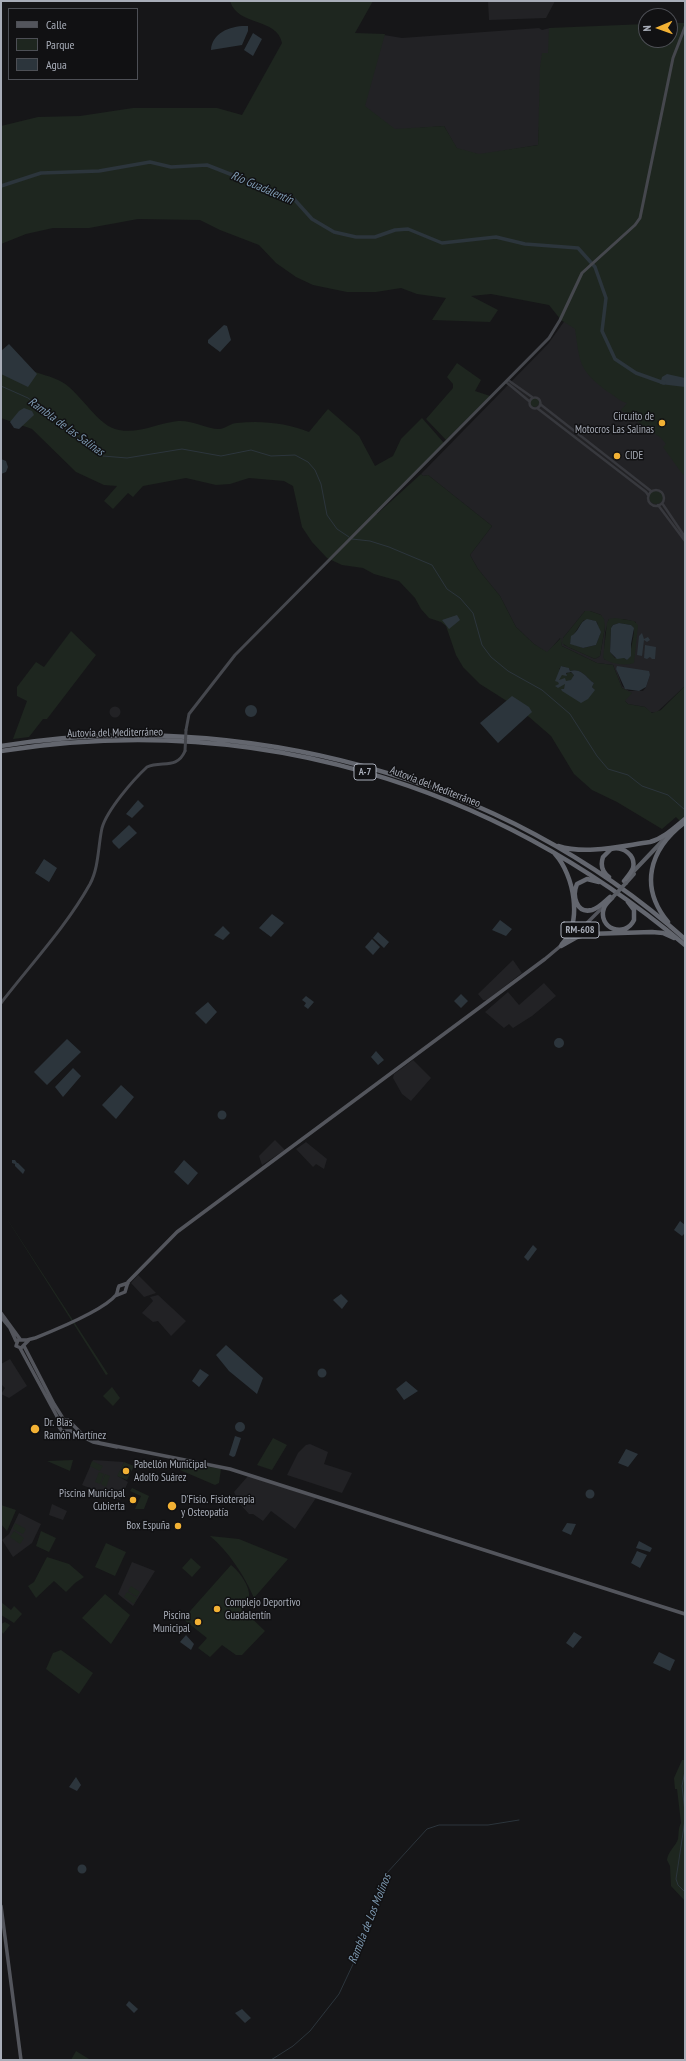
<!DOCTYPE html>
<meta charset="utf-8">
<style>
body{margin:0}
#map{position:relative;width:686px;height:2061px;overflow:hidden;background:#161618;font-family:"PT Sans Narrow",sans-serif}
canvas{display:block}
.frame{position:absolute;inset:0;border:2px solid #a8adb8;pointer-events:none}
.legend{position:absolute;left:8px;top:8px;width:130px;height:72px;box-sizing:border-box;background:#111113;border:1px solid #4d4f55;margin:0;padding:5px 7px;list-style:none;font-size:12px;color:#a8adb8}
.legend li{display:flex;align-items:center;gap:8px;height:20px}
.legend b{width:20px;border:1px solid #4d4f55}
.north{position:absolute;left:638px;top:8px;width:40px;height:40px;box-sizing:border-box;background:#111113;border:1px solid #4d4f55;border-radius:50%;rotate:268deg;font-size:11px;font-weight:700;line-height:16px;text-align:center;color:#a8adb8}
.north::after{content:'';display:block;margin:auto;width:14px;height:18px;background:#f2b134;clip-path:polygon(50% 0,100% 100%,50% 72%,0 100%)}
</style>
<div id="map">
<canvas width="686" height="2061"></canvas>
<div class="frame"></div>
<ul class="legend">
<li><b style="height:5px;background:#53555c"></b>Calle</li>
<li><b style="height:11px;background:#1e261f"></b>Parque</li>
<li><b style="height:11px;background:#2c353c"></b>Agua</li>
</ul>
<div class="north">N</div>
</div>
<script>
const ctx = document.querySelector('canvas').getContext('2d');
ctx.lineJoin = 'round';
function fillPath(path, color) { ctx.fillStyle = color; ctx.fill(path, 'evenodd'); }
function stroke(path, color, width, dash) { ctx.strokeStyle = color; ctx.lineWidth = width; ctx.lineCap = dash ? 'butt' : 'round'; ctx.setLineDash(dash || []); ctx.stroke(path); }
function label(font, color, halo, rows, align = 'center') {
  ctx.font = font + ' "PT Sans Narrow",sans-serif'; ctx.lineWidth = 3; ctx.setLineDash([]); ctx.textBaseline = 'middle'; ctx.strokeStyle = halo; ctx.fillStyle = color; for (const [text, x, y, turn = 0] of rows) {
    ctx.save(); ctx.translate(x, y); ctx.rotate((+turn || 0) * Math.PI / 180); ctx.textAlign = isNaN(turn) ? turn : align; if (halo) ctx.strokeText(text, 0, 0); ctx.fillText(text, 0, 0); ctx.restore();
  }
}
fillPath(new Path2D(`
 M488 1H555L546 18 489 20Z
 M539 28 542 30 550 28 549 53H543L538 145 480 155 457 149 444 126 395 130 364 106 384 35 402 38Z
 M566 319 685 396V686L656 713 650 712 645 707 628 704 624 700 628 692 622 688 613 665 597 663 562 646 560 638 547 653 534 644 516 627 500 596 478 569 470 555 492 526 428 475 423 476 421 474 548 344ZM585 611H590L601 615 605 627 600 656 595 659 564 645 563 638ZM609 619H623L636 622 630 664 604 659 605 633ZM616 668 650 675 646 687 643 691H629L622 686Z
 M109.5 712a5.5 5.5 0 1 1 11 0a5.5 5.5 0 1 1-11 0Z
 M513 960 522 973 487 1000H483L478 994Z
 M544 983 556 996 532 1016 513 1028 509 1024 504 1028 485 1012 508 992 519 1005Z
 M413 1060 431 1078 411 1101 402 1094 393 1078 394 1074Z
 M275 1140 285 1150 262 1165 259 1156Z
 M306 1142 327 1159 324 1169 316 1164 313 1167 296 1149Z
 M138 1275 156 1293 144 1297 131 1283Z
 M158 1295 186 1321 171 1336 158 1321 153 1322 142 1313 153 1301 150 1297Z
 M10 1359 27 1386 9 1398 1 1394 5 1388 1 1384V1364Z
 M310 1444 328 1452 324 1464 352 1473 342 1493 287 1475 298 1453 306 1445Z
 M93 1460 124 1462 118 1476 128 1482 120 1500 82 1485Z
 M248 1476 316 1498 295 1529 271 1511 263 1521 253 1514H249L240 1504 234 1492Z
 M52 1504 67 1511 63 1520 49 1515Z
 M19 1513 41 1524 32 1543 13 1557 2 1540 9 1534Z
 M132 1562 155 1571 133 1606 118 1594Z`), '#222225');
fillPath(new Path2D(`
 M230 1H373L355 33 385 34 365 106 395 129 444 126 457 148 479 154 538 145 540 67 542 53H548L549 28 646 24V40H670V23H685V474L683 475 663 447 666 444 661 438 621 410 627 403C620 402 614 395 608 392 578 370 580 362 575 329L561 320 549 305 491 294 471 296 498 310 490 322 432 320 446 298 417 294 401 288 376 292H347L313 285 296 277 276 263 259 245 220 230 200 220 138 219 89 228H53L26 234 1 244V126L38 117 80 116 133 108H217L242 115 282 43C277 17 238 27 230 1Z
 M1 354C10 359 18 365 28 369 38 374 52 376 62 382 81 393 98 427 119 430 140 434 158 423 178 421 193 420 209 430 220 429 226 428 231 423 237 423 260 420 288 423 309 432L328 409 359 436 375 466 393 456 401 439 422 418 444 443 375 514H377L421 474 423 476 428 475 492 526 470 555 478 569 500 596 516 627 534 644 547 652 561 638 562 646 597 663 613 665 622 688 632 693 625 701 628 704 645 707 652 713 661 710 685 686V826L676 817 662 829 617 802 592 790 574 774 551 736 521 710 480 684 463 667 456 655 446 626 441 622 429 618 421 609 415 598 399 581 374 574 363 568 342 565 327 558 312 542 302 527 293 486 284 481 249 478 230 484 216 485 186 478 143 486 133 497 128 493 113 509 104 501 117 486 104 485 76 472 32 429 1 418ZM562 666 570 669V671C582 667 587 679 594 683L592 687 594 689 579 686 573 678 574 674 569 672 566 674 559 669Z
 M457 363 481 380 475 391 490 396 446 440 426 419 453 388V384L447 377Z
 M529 402a5 5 0 1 1 10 0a5 5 0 1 1-10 0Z
 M649 497a7 7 0 1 1 14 0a7 7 0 1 1-14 0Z
 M585 611H590L601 615 604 619 605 627 600 656 595 659 568 647 562 643 563 638ZM584 620H592L597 622 600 634 596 645 583 648 570 643C571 638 580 624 584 620Z
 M615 618 634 621 638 625 634 663C627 666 609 664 603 658L607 623 609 619ZM619 623 631 625 634 631C633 639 631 653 627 660L624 658H615L610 652 611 628 613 625Z
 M71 631 96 655 47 719H43L29 737 13 739 27 701 17 696V687L36 662 44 667Z
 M2 1211 108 1374 106 1375Z
 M112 1387 120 1398 113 1406 103 1396Z
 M273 1438 287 1445 272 1470 257 1465Z
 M73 1460 70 1471 47 1461Z
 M92 1461 103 1466 100 1471 90 1466Z
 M124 1462 134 1466 127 1480 117 1476Z
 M182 1462 221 1469 219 1483 215 1485 180 1470Z
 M99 1472 104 1474 100 1484 95 1482Z
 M105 1474 110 1476 106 1487 101 1484Z
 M132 1488 149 1496 144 1509H135L141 1496 130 1491Z
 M1 1505 16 1510 7 1531 1 1524Z
 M15 1523 26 1529 23 1534 13 1529Z
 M14 1531 24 1538 20 1544 10 1537Z
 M41 1531 56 1538 49 1552 36 1546Z
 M210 1536 239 1539 288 1559 254 1598C244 1575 229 1552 210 1536Z
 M106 1543 126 1552 115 1576 95 1567Z
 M47 1557 69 1564 84 1577 75 1583 66 1592 54 1581 36 1598 28 1586 34 1582Z
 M191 1558 201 1567 192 1577 182 1568Z
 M231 1565C239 1571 251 1587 249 1598 248 1602 243 1605 241 1608L265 1631 242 1655H236L222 1645 210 1657 198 1648 207 1638 183 1619Z
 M131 1586 140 1592 137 1597 128 1591Z
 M127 1592 137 1598 134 1604 124 1597Z
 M105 1594 130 1615 111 1644 82 1618Z
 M1 1602 11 1610 14 1606 22 1614 14 1623 1 1615Z
 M5 1622 10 1625 3 1634 1 1630V1624Z
 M61 1650 93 1673 79 1694 46 1669 53 1653Z
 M682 1760H685V1901L671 1886 670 1866 667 1860C668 1851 676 1846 678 1839 679 1833 678 1829 681 1823L677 1789H675L674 1778Z
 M76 2051 89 2059V2060H71Z`), '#1e261f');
fillPath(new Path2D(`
 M248 26V31L242 45 211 50C212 32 232 25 248 26Z
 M253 33 262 39 253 56 244 50Z
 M224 325 227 326 231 340 220 352 208 343V340Z
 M9 344 37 374 28 387 1 374V351Z
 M667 374 685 378V387L660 384 662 377Z
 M24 408 32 411 34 415 19 429 14 428 10 422 19 411Z
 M1 459 6 461 8 467 6 472 1 474Z
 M457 615 460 620 449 629 442 620Z
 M587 619 596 621 601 632 596 645 583 648 570 644 571 636C579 632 579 622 587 619Z
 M619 623 631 625 634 628 631 644V656L627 660 624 658 617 659 610 652 611 628 613 625Z
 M642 633 644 639 648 637 650 640 647 642 644 640 642 656 637 655 639 636Z
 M645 645 656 647 655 659H652L650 657 647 659 644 658Z
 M561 666 569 668 570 671C582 667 587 679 594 683L592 687 595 690 588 699 581 703 562 691 561 689H564L565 684 558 688 555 686 559 684 558 682 555 681ZM571 672 574 675 571 680 566 681 565 678 559 680 562 675 567 676 566 673Z
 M617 666 649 671 650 675 646 687 639 691 625 689 616 669Z
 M512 696 529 707 532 712 498 743 480 723Z
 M245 711a6 6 0 1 1 12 0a6 6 0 1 1-12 0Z
 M138 800 144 806 132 818 126 814Z
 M129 825 137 833 119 849 113 843 112 841Z
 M44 859 57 868 49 882 35 873Z
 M272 914 284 923 271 937 259 928Z
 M500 920 512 929 506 936 492 930Z
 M223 926 230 933 223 940 214 935Z
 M378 932 389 942 384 948 373 938Z
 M372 939 380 947 373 955 365 947Z
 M461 994 468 1001 461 1008 454 1001Z
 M306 996 314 1002 308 1009 304 1006 306 1003 302 1000Z
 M208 1002 217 1012 206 1024 195 1013Z
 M554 1043a5 5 0 1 1 10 0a5 5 0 1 1-10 0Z
 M67 1039 81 1052 47 1085 34 1072Z
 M376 1051 384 1060 378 1065 371 1057Z
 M73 1068 81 1076 63 1097 55 1087Z
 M121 1085 134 1097 116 1119 102 1105Z
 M217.5 1115a4.5 4.5 0 1 1 9 0a4.5 4.5 0 1 1-9 0Z
 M12 1160H15L17 1163H18L25 1170 23 1174 15 1166V1164L12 1163Z
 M184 1160 198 1173 188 1185 174 1172Z
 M680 1221 685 1225V1233L682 1236 674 1230Z
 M533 1245 537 1249 528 1261 524 1257Z
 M341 1294 348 1301 342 1309 333 1300Z
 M226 1345 263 1378 257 1394 229 1371 216 1355Z
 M317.5 1373a4.5 4.5 0 1 1 9 0a4.5 4.5 0 1 1-9 0Z
 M200 1369 209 1375 199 1387 192 1381Z
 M406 1381 418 1391 404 1400 396 1389Z
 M235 1427a5 5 0 1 1 10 0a5 5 0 1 1-10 0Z
 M235 1436 241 1438 235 1456 233 1457 229 1455Z
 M626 1449 638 1454 628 1467 618 1463Z
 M585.5 1494a4.5 4.5 0 1 1 9 0a4.5 4.5 0 1 1-9 0Z
 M567 1523 576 1524 571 1535 562 1531Z
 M639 1541 652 1548 650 1552 636 1548Z
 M637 1551 647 1555 640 1568 631 1563Z
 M574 1632 582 1637 573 1648 566 1643Z
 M186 1635 194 1644 191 1650 180 1642Z
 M659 1652 675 1660 670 1671 653 1663Z
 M76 1777 81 1785 77 1791 69 1787Z
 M77.5 1869a4.5 4.5 0 1 1 9 0a4.5 4.5 0 1 1-9 0Z
 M129 2001 138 2009 134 2013 126 2005Z
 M242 2009 251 2018 245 2023 235 2013Z`), '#2c353c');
stroke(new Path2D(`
 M1 386 28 398 46 412 51 413 66 429 103 456 127 458 182 449 221 456 251 450 271 456 295 455 308 462 315 470 321 484 327 515 337 529 349 537
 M352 539 370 541 389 547 432 565 447 589 460 598 473 613 482 645 491 657 508 671 542 690 570 714 597 756 608 769 628 775 642 786 668 795 685 810
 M685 1771 682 1786 685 1812
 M685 1820 676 1879 678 1885 685 1892
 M271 2060 293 2046 310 2031 339 1994 361 1947 379 1888 386 1874 427 1829 439 1825H488L519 1820`), '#2c353c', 1);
stroke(new Path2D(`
 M1 186 41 173 99 171 150 162 171 167 207 165 294 199 312 219 334 232 356 237H375L395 230 408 229 442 243 496 237 525 244 578 248 595 267 606 298 602 331 615 359 636 373 664 383`), '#2c353c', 3.5);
stroke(new Path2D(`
 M508 380 532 397
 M506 382 529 401
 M529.5 403a5.5 5.5 0 1 1 11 0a5.5 5.5 0 1 1-11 0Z
 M540 404 651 491
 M537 408 646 492 648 495
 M648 498a8 8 0 1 1 16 0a8 8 0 1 1-16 0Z
 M662 503 685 537
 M658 505 685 541`), '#37383d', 2.5);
stroke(new Path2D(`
 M186 730 189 714 235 655 549 338 560 320 582 273 635 225 640 218 673 58 685 27
 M1 1003C31 964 66 927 90 884 99 867 98 846 102 828 107 810 133 780 147 767 161 760 177 770 185 751`), '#45474d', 3);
stroke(new Path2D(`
 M115 1296 125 1292 128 1282 177 1232 545 959 582 928 604 906
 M1 1313 20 1339
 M1 1317 10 1328 16 1341
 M29 1340 21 1348 16 1346 18 1340H27L35 1338C55 1330 103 1311 116 1295 118 1292 117 1290 119 1286L128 1283
 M24 1346 54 1404 64 1420
 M20 1348 60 1422
 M117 1447 93 1442 71 1431H62L59 1427 62 1420H68L83 1435 100 1443 230 1469 685 1614
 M1 1906 21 2060`), '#53555c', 3.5);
stroke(new Path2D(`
 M631 874 670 833
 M626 883 634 874`), '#5b5e65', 4);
stroke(new Path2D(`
 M1 746C241 707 502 775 685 939
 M1 751C252 711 491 782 685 945
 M558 846C586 855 621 846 650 842 664 838 675 827 685 819
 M555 854C574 875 583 922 562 944
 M609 877C602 872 600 866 603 857L611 849C623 846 636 855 633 868 631 873 627 877 624 881
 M599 882 587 879 577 884C572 895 576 914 592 910 599 908 605 901 610 897
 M612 898C609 901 605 905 604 908 597 928 625 939 634 920V910L628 902
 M668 922C639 887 649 850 684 823
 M561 946 577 937 588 934 652 932 663 933 674 938`), '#63666e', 4.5);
stroke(new Path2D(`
 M185 751 186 730`), '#45474d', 3);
stroke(new Path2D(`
 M612 898 626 883`), '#5b5e65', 4);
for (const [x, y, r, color] of [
 [662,423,4,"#f2b134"],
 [617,456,4,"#f2b134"],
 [35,1429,5,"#f2b134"],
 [126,1471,4,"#f2b134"],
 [133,1500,4,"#f2b134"],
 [172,1506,5,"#f2b134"],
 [178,1526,4,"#f2b134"],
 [217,1609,4,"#f2b134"],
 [198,1622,4,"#f2b134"]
]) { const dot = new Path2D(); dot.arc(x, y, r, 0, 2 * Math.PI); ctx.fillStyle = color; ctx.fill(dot); stroke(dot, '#111113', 1.5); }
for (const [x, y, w] of [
 [365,772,22],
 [580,930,38]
]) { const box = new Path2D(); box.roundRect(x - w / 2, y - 8, w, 16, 3); ctx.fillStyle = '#111113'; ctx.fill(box); stroke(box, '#a8adb8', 1); }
label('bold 10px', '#a8adb8', null, [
 ["A-7",365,772],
 ["RM-608",580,930]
]);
label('11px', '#a8adb8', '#111113', [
 ["Circuito de",654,417,"right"],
 ["Motocros Las Salinas",654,430,"right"],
 ["CIDE",625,456],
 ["Dr. Blas",44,1423],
 ["Ramón Martínez",44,1436],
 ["Pabellón Municipal",134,1465],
 ["Adolfo Suárez",134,1478],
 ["Piscina Municipal",125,1494,"right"],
 ["Cubierta",125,1507,"right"],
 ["D'Fisio. Fisioterapia",181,1500],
 ["y Osteopatía",181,1513],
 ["Box Espuña",170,1526,"right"],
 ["Complejo Deportivo",225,1603],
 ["Guadalentín",225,1616],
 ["Piscina",190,1616,"right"],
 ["Municipal",190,1629,"right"]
], 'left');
label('11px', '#a8adb8', '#111113', [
 ["Autovía del Mediterráneo",115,733,-1],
 ["Autovía del Mediterráneo",435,787,21]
]);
label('italic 12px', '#7f9bb3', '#111113', [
 ["Río Guadalentín",262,188,23],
 ["Rambla de las Salinas",66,427,36],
 ["Rambla de Los Molinos",370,1919,-68]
]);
</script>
